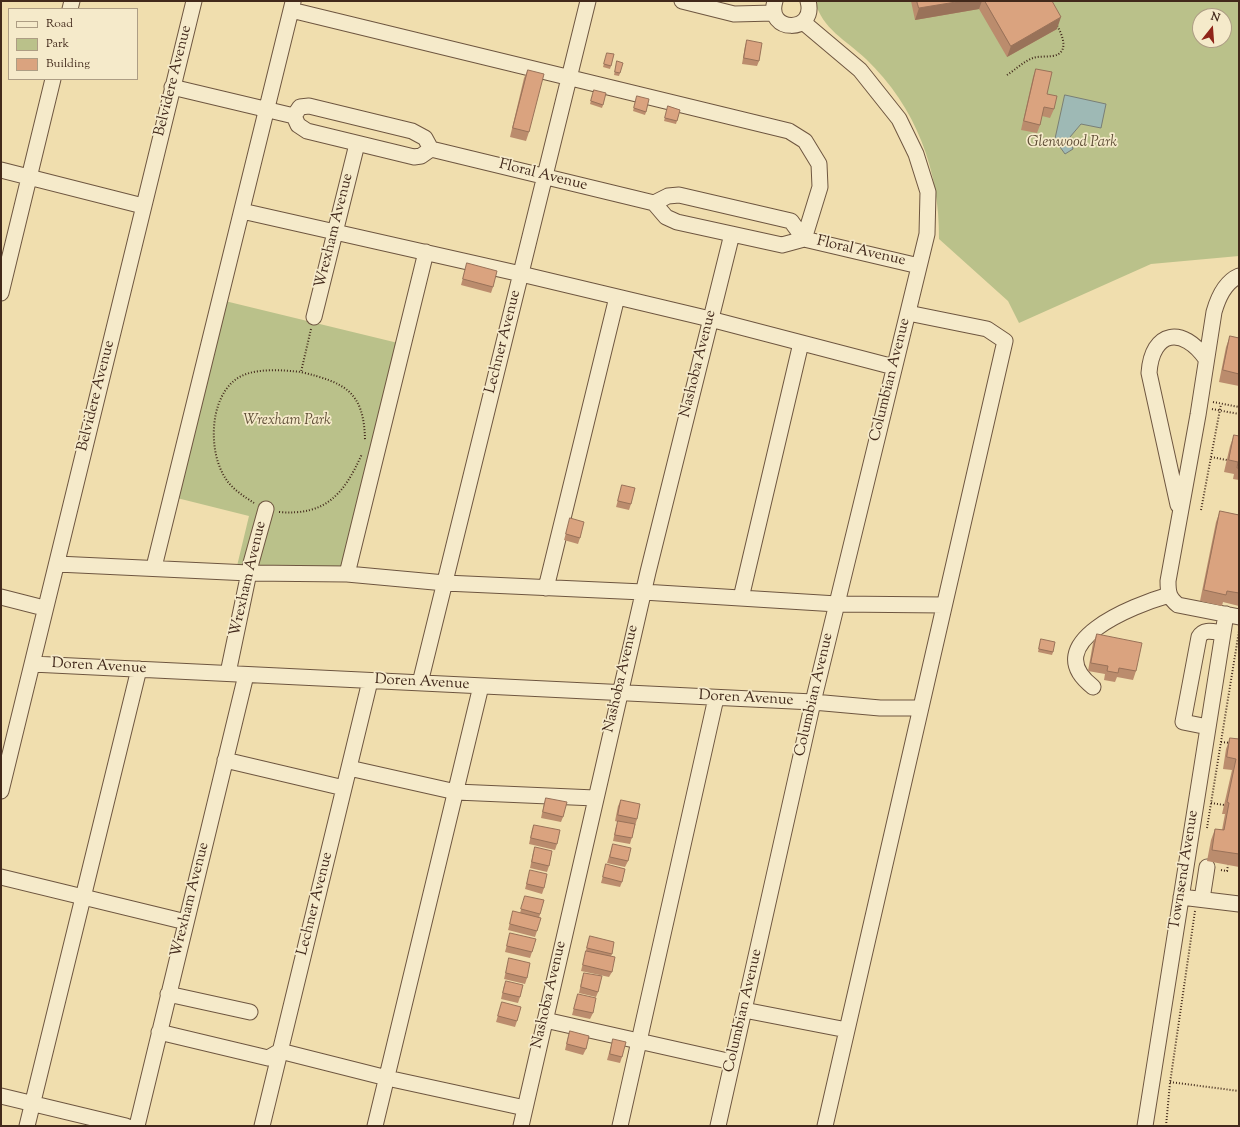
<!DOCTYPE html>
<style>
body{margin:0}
#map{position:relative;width:1240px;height:1127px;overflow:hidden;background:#f0deae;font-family:"Sorts Mill Goudy",serif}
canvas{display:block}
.frame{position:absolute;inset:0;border:2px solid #42291b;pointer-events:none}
.legend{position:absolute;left:8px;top:8px;width:130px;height:72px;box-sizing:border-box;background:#f5eaca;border:1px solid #ad9d84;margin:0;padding:5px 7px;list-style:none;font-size:12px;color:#42291b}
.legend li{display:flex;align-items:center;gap:8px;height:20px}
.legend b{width:20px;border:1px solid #ad9d84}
.north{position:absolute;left:1192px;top:8px;width:40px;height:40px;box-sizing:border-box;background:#f5eaca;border:1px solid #ad9d84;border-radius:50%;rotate:17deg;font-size:11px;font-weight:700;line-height:16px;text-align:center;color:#42291b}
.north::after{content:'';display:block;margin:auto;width:14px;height:18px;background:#8f2418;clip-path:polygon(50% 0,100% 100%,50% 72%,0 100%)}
</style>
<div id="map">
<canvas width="1240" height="1127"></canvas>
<div class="frame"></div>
<ul class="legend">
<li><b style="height:5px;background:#f5eaca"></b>Road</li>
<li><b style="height:11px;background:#bac18a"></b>Park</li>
<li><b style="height:11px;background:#daa37f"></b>Building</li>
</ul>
<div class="north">N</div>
</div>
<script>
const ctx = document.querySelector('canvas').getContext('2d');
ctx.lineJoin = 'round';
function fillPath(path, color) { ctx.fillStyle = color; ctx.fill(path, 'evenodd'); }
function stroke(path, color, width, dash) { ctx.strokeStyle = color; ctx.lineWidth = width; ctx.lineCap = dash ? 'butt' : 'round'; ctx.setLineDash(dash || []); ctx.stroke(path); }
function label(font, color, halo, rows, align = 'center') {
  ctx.font = font + ' "Sorts Mill Goudy",serif'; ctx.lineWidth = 3.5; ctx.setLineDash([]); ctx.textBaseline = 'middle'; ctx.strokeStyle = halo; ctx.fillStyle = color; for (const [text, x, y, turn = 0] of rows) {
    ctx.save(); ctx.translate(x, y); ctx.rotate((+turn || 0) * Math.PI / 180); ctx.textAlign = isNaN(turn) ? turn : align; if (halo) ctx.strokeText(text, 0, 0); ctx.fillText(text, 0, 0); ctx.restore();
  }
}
fillPath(new Path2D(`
 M815 1H1239V256L1151 264 1019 323 1008 301 939 239C940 171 916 107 866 59 846 40 822 29 815 1ZM1200 16H1224V40H1200Z
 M225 301 398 343 341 572 237 566 249 516 177 498Z`), '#bac18a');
const water = new Path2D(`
 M1065 95 1106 104 1101 128 1081 124 1070 137 1073 149 1065 154 1055 140Z`);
fillPath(water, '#9eb9b5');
stroke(water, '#797f77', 1);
const minor = new Path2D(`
 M682 1 734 14 774 13
 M775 1C765 33 817 34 808 1
 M70 9 72 1
 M291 10 789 131 805 141 819 164 820 187 804 239
 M172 87 294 116
 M294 116 300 107 309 106 412 131 425 138 431 149 654 203 666 217 677 222 782 245 804 239 919 266
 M294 116 298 125 307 131 414 157 421 156 431 149
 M1 170 143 206
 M654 203 668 196 679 195 791 221 804 239
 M242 211 521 274 710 319 894 367
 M1239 276C1225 282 1218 298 1214 312L1198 415 1168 581C1168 593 1169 598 1178 605L1239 617
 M1 293 53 79
 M314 317 357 144
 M1178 505 1149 373C1152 330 1183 326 1206 359
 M57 564 249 573 347 574 445 583 643 592 837 604 944 605
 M154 567 293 2
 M347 574 426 252
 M546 588 617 297
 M1 597 44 608
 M741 598 801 343
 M32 664 813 702 880 708H920
 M228 673 251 563 266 509
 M420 683 588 1
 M1093 687C1036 643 1134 605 1169 595
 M1208 727 1183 722 1199 637C1204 628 1214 632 1223 633
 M225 760 344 788
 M349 768 456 792 595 798
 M1 791 194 1
 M1 877 186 922
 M1181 897 1239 904
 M1202 899 1207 867
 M168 994 250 1012
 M744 1010 847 1030
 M545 1020 732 1062
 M159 1032 268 1058 280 1051 387 1078 525 1108
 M1 1096 126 1126
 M27 1126 139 669
 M137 1126 246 675
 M262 1126 370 681
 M375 1126 481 686
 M521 1126 648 572 732 234
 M620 1126 716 698
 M718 1126 813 702 927 234 928 192 916 154 899 119 860 70 803 22
 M825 1126 1005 341 987 329 908 313
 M1145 1126 1226 614`);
stroke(minor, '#6e5640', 17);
stroke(new Path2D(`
 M1007 75C1015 70 1024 61 1033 58 1039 56 1046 57 1052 56 1070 54 1063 35 1056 24
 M311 329 301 372C345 383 364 391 365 440
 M1213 402 1239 407
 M1212 409 1239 414
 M1211 457 1227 460
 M254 503C245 497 232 489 226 479 208 453 209 400 235 380 251 367 283 370 301 372
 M1201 510 1221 404
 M279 512C326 516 344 494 362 454
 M1221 742 1231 743
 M1211 803 1224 805
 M1207 828 1239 631
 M1221 870 1227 871 1228 865
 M1170 1082 1239 1091
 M1166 1126 1170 1083 1195 911`), '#42291b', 2, [1, 2]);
stroke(minor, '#f5eaca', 15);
fillPath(new Path2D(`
 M911 1H1052L1057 29 1007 57 979 9 915 20Z
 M747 40 759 61 757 66 742 64 745 46Z
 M607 53 611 66 610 69 603 67Z
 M617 61 620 73 619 76 614 75Z
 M1036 69 1047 94 1054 109 1050 118 1042 116 1040 125 1037 133 1021 130 1033 77Z
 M528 70 529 132 526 141 510 137 524 78Z
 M593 93 603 105 602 108 590 104Z
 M637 96 646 112 645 115 633 111Z
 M668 106 680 110 676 124 664 121Z
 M467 263 493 287 491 293 461 285Z
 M1230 336 1239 338V386L1219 382 1226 347Z
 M1234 435 1239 436V480L1233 479 1234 474 1224 472 1230 446Z
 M622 485 631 504 629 510 616 507Z
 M1220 511 1239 515V606L1223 602 1222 606 1200 601 1216 522Z
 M570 518 580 538 578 544 564 540Z
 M1097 634 1136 671 1133 680 1117 677 1115 682 1104 680 1105 674 1088 671 1093 643Z
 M1041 639 1053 652 1052 655 1038 652Z
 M1230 738 1239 739V867L1207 861 1211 840 1215 829 1222 830 1225 814H1222L1232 770 1223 769 1226 749Z
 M546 798 563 817 561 822 541 818 544 804Z
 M621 800 637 819 630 844 613 841 616 827 618 822 615 821 618 806Z
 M534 825 557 844 555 850 529 844 532 830Z
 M613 844 628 861 625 867 607 863Z
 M535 847 549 866 547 872 530 868 533 853Z
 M606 864 622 882 620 887 601 883Z
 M530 870 544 888 542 894 525 889Z
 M525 896 540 914 539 918 537 931 535 937 508 930 513 911 520 913Z
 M510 933 532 952 530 958 505 952Z
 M590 936 612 954 611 956 612 972 609 977 581 971 588 942Z
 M509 958 527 978 525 984 504 979Z
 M584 973 598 992 596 997 579 993 582 978Z
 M506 981 520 997 518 1003 501 999 504 986Z
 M578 994 593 1013 590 1019 572 1015 576 1000Z
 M502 1002 517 1021 515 1027 496 1022Z
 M570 1031 586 1049 583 1055 565 1050 568 1037Z
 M613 1039 622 1057 620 1063 607 1060Z`), '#bb8c6d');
fillPath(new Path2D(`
 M962 1H982L979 9 915 20 919 8Z
 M1061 17 1057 29 1007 57 1011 46Z`), '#997259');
const building = new Path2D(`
 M917 1H962L919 8Z
 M985 1H1052L1061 17 1011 46Z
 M747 40 762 43 759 61 744 58Z
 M607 53 614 54 611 66 604 64Z
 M617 61 623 63 620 73 615 72Z
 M1036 69 1052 72 1047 94 1057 96 1054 109 1044 107 1040 125 1024 121Z
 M528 70 544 74 529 132 513 128Z
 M594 90 606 93 603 105 591 101Z
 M637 96 649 99 646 112 634 108Z
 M668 106 680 110 677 121 665 118Z
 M467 263 497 271 493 287 463 279Z
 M1230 336 1239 338V374L1223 370Z
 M1234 435 1239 436V468H1237L1238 462 1229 460Z
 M622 485 635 488 631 504 618 501Z
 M1220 511 1239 515V593L1227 591 1226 595 1204 590Z
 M570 518 584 522 580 538 566 534Z
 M1097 634 1142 643 1136 671 1119 668 1118 673 1107 671 1108 666 1091 663Z
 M1041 639 1055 642 1053 652 1039 649Z
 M1230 738 1239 739V854L1212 850 1215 829 1224 830 1229 803 1227 802 1236 759 1227 757Z
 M546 798 567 802 563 817 543 812Z
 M621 800 640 804 637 819 618 815Z
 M618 821 635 824 632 838 615 835Z
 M534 825 560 830 557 844 531 838Z
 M613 844 631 848 628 861 610 857Z
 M535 847 552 851 549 866 532 862Z
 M606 864 625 869 622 882 603 877Z
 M530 870 547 874 544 888 527 884Z
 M525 896 544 900 540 914 521 909Z
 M513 911 541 918 537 931 510 924Z
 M510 933 536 939 532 952 507 946Z
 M590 936 614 942 612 954 587 948Z
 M586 951 615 957 612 972 583 965Z
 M509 958 530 963 527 978 506 973Z
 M584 973 602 976 598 992 581 987Z
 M506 981 523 985 520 997 503 993Z
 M578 994 596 998 593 1013 574 1009Z
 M502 1002 521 1007 517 1021 498 1016Z
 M570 1031 589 1036 586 1049 567 1044Z
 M613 1039 626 1042 622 1057 610 1054Z`);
fillPath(building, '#daa37f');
stroke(building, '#997259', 1);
label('15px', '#42291b', '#f5eaca', [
 ["Belvidere Avenue",174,81,-76],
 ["Floral Avenue",543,176,14],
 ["Wrexham Avenue",335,231,-76],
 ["Floral Avenue",861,252,13],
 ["Lechner Avenue",504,342,-76],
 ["Nashoba Avenue",699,364,-76],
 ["Columbian Avenue",891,380,-76],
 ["Belvidere Avenue",97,396,-76],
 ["Wrexham Avenue",249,579,-77],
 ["Doren Avenue",99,667,3],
 ["Nashoba Avenue",622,679,-77],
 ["Doren Avenue",422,683,3],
 ["Columbian Avenue",815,695,-77],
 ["Doren Avenue",746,699,3],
 ["Townsend Avenue",1185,870,-81],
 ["Wrexham Avenue",191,900,-76],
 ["Lechner Avenue",316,904,-76],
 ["Nashoba Avenue",550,995,-77],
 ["Columbian Avenue",744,1011,-77]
]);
label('italic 15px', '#604f37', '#f5eaca', [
 ["Glenwood Park",1072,143],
 ["Wrexham Park",287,421]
]);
</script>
